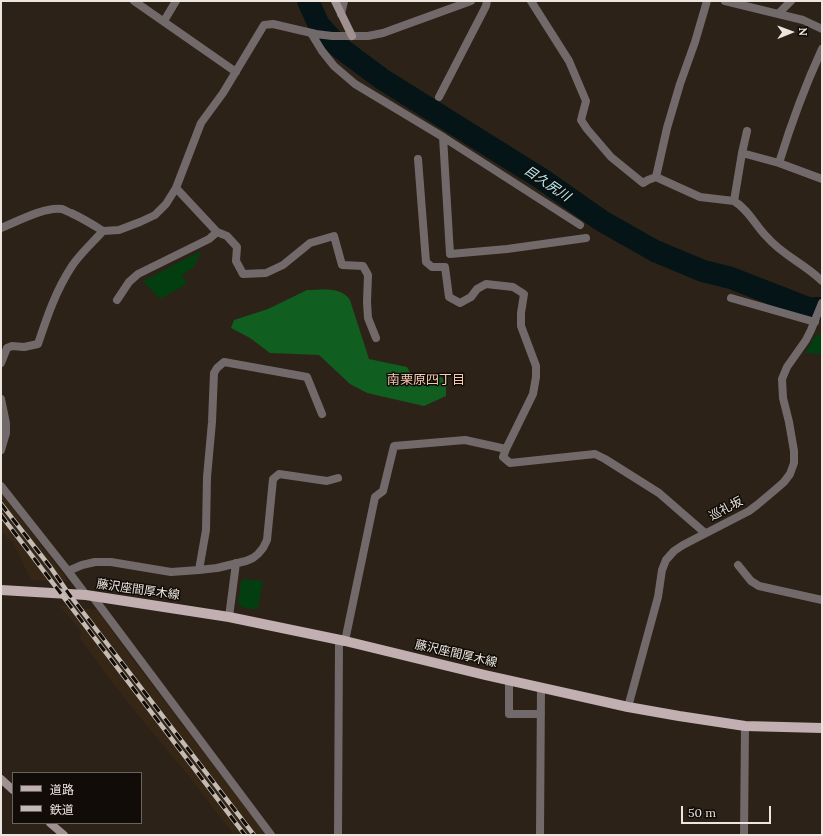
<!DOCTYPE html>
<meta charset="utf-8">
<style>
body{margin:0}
#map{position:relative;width:823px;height:836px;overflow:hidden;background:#2d2217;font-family:Lora,"Noto Sans JP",serif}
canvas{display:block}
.frame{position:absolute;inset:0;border:2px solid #ede6df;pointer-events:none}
.legend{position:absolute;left:12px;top:772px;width:130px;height:52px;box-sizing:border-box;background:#110c08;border:1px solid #69635e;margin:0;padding:5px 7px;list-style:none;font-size:12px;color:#ede6df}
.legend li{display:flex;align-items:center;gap:8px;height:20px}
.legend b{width:20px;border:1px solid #69635e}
.north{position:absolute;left:771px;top:12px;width:40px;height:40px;-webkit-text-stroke:3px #110c08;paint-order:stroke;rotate:89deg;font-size:11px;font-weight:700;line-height:16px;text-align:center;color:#ede6df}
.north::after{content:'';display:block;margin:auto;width:14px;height:18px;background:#ede6df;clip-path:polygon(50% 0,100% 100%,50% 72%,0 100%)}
.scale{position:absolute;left:681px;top:806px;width:90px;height:18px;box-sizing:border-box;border:2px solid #ede6df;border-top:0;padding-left:5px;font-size:12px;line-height:14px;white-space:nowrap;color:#ede6df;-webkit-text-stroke:3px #110c08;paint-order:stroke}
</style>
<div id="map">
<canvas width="823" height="836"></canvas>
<div class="frame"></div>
<ul class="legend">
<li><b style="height:5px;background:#c2afb1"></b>道路</li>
<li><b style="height:5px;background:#c4bcb4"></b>鉄道</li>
</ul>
<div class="north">N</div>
<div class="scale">50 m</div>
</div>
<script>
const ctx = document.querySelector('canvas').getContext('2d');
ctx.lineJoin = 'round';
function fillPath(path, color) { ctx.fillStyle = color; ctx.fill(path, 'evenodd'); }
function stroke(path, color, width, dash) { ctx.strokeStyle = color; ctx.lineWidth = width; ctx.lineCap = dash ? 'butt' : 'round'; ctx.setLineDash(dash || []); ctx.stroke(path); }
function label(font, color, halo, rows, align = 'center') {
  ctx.font = font + ' Lora,"Noto Sans JP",serif'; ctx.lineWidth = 3; ctx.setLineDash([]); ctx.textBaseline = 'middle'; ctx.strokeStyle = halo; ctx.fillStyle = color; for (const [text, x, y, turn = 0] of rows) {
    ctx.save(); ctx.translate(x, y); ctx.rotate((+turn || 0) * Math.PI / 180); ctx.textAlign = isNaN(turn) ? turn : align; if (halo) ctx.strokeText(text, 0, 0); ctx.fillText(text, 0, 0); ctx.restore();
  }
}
fillPath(new Path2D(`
 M1 493 13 509 69 582 31 580 13 543 1 532Z
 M59 605 97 610 132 658 266 835H234L188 775 142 720 108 677 80 638 81 631Z`), '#362616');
fillPath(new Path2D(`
 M201 251 194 267 182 275 187 284 160 299 143 281Z
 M822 334V354L805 353 816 335Z
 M245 579 263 581 258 609C251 609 242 609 238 603L241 582 242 580Z`), '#033e10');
fillPath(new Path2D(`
 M307 290C322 290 341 286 350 300L369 359 407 367 413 377 441 376 446 384V396L424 406 367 393 350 384 319 355 270 353 250 338 231 328 234 320 268 309Z`), '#105e20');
fillPath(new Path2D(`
 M305 1H314C321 22 326 28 342 43L325 42 317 28Z`), '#041417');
stroke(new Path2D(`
 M308 1 319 25 339 47 382 79 542 179 602 221 655 251 703 271 731 278 808 308H822`), '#041417', 22);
stroke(new Path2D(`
 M134 1 236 72
 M531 1 569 61 586 101 581 120 587 129 611 157 643 183 648 180 656 177 700 197 734 201
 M725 1 803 20 822 29
 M341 14 344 1
 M778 14 791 1
 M164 21 176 1
 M311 33 322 51 334 66 355 84 443 137 580 225
 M439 97 486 6 487 1
 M747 131 742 153 779 163 822 179
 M443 137 450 254 507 249 586 238
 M742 153 734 201C749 210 755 225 767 237 782 255 805 264 822 281
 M418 159 426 262 432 267H445L449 297 460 303 471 297 477 289 486 284 513 287 524 294 521 313V326L536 366V377L533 394 506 449 503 457 510 463 595 454 605 459 659 493 705 533
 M779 163C791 124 805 86 822 49
 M656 177 667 128 680 84 695 42 707 1
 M176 188 217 232 227 236 237 247 236 261 243 274 266 273 283 265 310 243 334 236 342 265 363 266 368 275 367 302 368 318 376 338
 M1 228C16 222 46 206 62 209 65 210 68 212 71 213 82 218 92 224 103 231L119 230 140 222 155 215 166 204 176 188 201 123 223 93 264 25 273 24 316 34 332 36H368L383 33 471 1
 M731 298 815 322
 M117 300 129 282 138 274 209 239 217 232
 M1 363 7 348 12 346 24 347 38 344C47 317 56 290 72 266 79 255 93 242 103 231
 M1 399 6 423V433L1 450
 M1 486 68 571 86 595
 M738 565 751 581 759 586 822 600
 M199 570 206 530 207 477 212 422 214 373 217 368 224 362 307 377 322 414
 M68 571 82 565 95 562H111L171 572 199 570 217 568 246 561 253 558 258 554 263 548 267 540 273 479 279 474 327 481 338 478
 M93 597 271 835
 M229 617 236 563
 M345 641 375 497 383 491 394 446 465 440 506 449
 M509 680V714H541
 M628 707 658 597 662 570 666 560 674 551 683 545 749 511 757 505 776 489 784 482 790 474 794 463V451L789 422 783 398 782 379 787 367 806 340 811 330 822 303
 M338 835 339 640
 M540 835 541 688
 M744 835 745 726`), '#72696a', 8);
stroke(new Path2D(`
 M335 1 352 36
 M1 779 13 790
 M50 823 64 835`), '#9f9192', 8);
stroke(new Path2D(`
 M1 590 86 595 229 617 345 641 485 675 628 707 679 716 745 726 822 728`), '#c2afb1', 10);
const rail = new Path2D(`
 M1 504 51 568 69 594 254 835
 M1 515 245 835`);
stroke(rail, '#c4bcb4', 4.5);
stroke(rail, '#110c08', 3, [9]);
label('12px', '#ede6df', '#110c08', [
 ["巡礼坂",726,509,-28],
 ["藤沢座間厚木線",138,590,8],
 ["藤沢座間厚木線",456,654,13]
]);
label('italic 13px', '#b6f0fb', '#110c08', [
 ["目久尻川",547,184,34]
]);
label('13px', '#f7cab3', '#110c08', [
 ["南栗原四丁目",426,380]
]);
</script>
